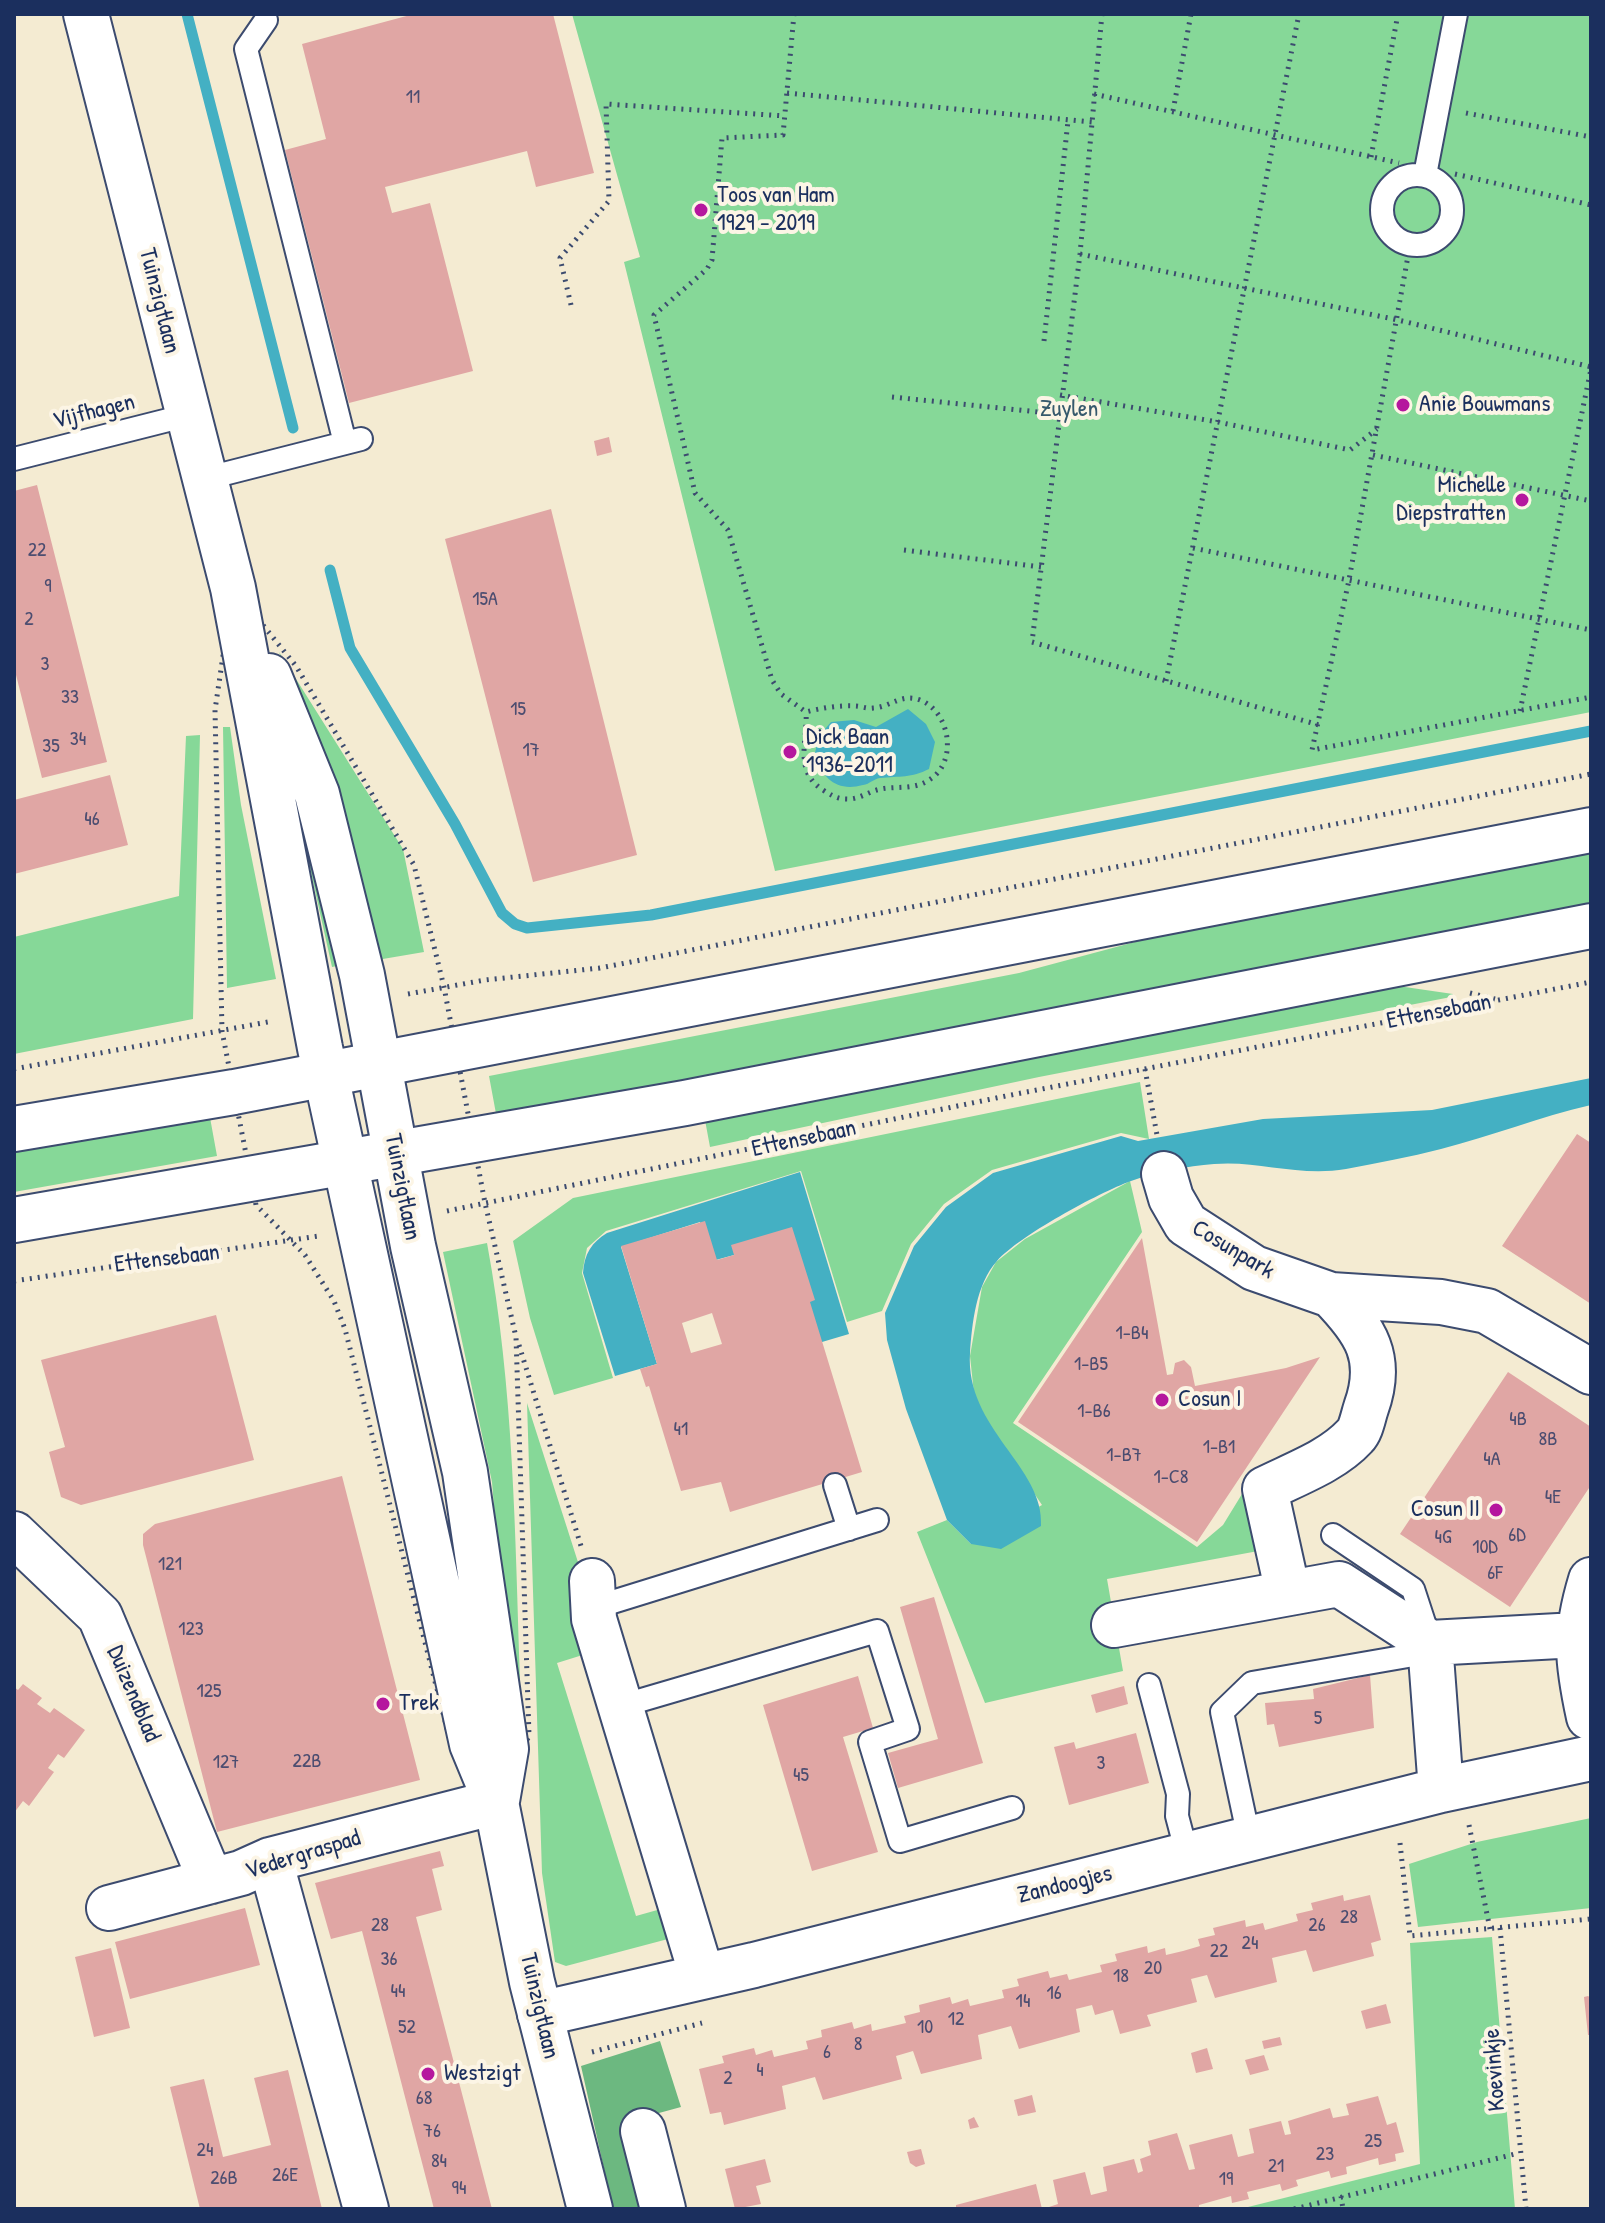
<!DOCTYPE html>
<style>
body{margin:0}
#map{position:relative;width:1605px;height:2223px;overflow:hidden;background:#f4ebd2;font-family:"Patrick Hand",sans-serif}
canvas{display:block}
.frame{position:absolute;inset:0;border:16px solid #1b2f5e;pointer-events:none}
</style>
<div id="map">
<canvas width="1605" height="2223"></canvas>
<div class="frame"></div>
</div>
<script>
const ctx = document.querySelector('canvas').getContext('2d');
ctx.lineJoin = 'round';
function fillPath(path, color) { ctx.fillStyle = color; ctx.fill(path, 'evenodd'); }
function stroke(path, color, width, dash) { ctx.strokeStyle = color; ctx.lineWidth = width; ctx.lineCap = dash ? 'butt' : 'round'; ctx.setLineDash(dash || []); ctx.stroke(path); }
function label(font, color, halo, rows, align = 'center') {
  ctx.font = font + ' "Patrick Hand",sans-serif'; ctx.lineWidth = 8; ctx.setLineDash([]); ctx.textBaseline = 'middle'; ctx.strokeStyle = halo; ctx.fillStyle = color; for (const [text, x, y, turn = 0] of rows) {
    ctx.save(); ctx.translate(x, y); ctx.rotate((+turn || 0) * Math.PI / 180); ctx.textAlign = isNaN(turn) ? turn : align; if (halo) ctx.strokeText(text, 0, 0); ctx.fillText(text, 0, 0); ctx.restore();
  }
}
fillPath(new Path2D(`
 M572 14H1591V712L775 871 624 262 640 257Z
 M279 652 403 849 424 952 371 961 321 774Z
 M223 727H230L241 805 276 979 227 988Z
 M200 735 193 1019 14 1054V937L179 896 186 736Z
 M308 812 342 965 332 967 298 814Z
 M1591 845V905L497 1119 489 1076 1019 973 1247 912Z
 M1398 986 1453 994 1451 997 1039 1077 710 1147 705 1120Z
 M1140 1082 1149 1139 1121 1133 992 1170 944 1204 911 1244 882 1311 847 1322 801 1171 606 1231 587 1248 582 1273 613 1378 554 1395 530 1318 513 1241 573 1198Z
 M209 1112 217 1156 14 1192V1148Z
 M1130 1181 1142 1232 1013 1423 1197 1547 1223 1525 1242 1494 1257 1511 1269 1549 1107 1579 1123 1671 985 1703 917 1532 947 1520 971 1544 1042 1505 989 1426 974 1394 970 1356 982 1287 996 1262 1025 1239Z
 M487 1243C514 1388 515 1534 520 1680L508 1681 492 1482 443 1252Z
 M527 1403 585 1584 589 1653 557 1663 636 1916 668 1907V1939L566 1966 555 1962 542 1873Z
 M1591 1818V1908L1418 1927 1409 1864 1477 1842Z
 M1492 1937 1515 2209H1240L1420 2164 1410 1943Z`), '#86d898');
fillPath(new Path2D(`
 M660 2041 681 2107 626 2122 648 2209H613L581 2066Z`), '#6cb880');
fillPath(new Path2D(`
 M908 709 926 724 935 742 929 769C911 778 900 776 880 778 873 779 870 784 863 785 837 792 824 779 814 757L819 736 831 722 854 720 876 727Z
 M1591 1078V1105C1539 1117 1492 1136 1441 1149 1410 1157 1377 1163 1346 1169 1298 1177 1257 1160 1214 1164 1187 1166 1156 1172 1131 1181 1098 1193 1019 1236 997 1261 976 1284 972 1324 970 1353 965 1429 1045 1467 1041 1526L1001 1549 971 1544 947 1520 906 1409 887 1340 885 1313 914 1246 946 1207 993 1173 1121 1136 1138 1141 1263 1119 1432 1110Z
 M800 1172 849 1334 822 1342 734 1255 712 1261 700 1222 621 1247 657 1364 615 1376 583 1273C584 1254 592 1242 607 1233Z`), '#44b0c3');
stroke(new Path2D(`
 M187 14 293 428
 M330 570 350 648 455 824 502 913 515 924 527 928 651 915 1591 731`), '#44b0c3', 11);
fillPath(new Path2D(`
 M414 14H553L594 173 536 187 527 151 385 187 392 213 430 203 473 371 349 403 285 150 326 139 302 44Z
 M609 437 612 452 597 456 594 441Z
 M37 485 107 762 42 778 14 667V491Z
 M551 509 637 855 533 882 445 539Z
 M110 775 128 845 14 874V800Z
 M1577 1134 1591 1143V1304L1502 1246Z
 M705 1221 717 1260 734 1255 731 1245 792 1227 815 1300 810 1302 862 1472 730 1512 721 1482 681 1491 649 1386 646 1387 640 1369 657 1364 621 1246ZM712 1313 722 1344 691 1353 682 1323Z
 M1142 1238 1167 1375 1173 1374 1175 1363 1184 1360 1191 1367 1195 1386 1286 1368 1320 1357 1197 1542 1018 1422Z
 M216 1315 254 1460 81 1505 61 1497 49 1452 65 1447 41 1360Z
 M1508 1372 1591 1427V1485L1510 1607 1400 1534Z
 M342 1476 420 1780 217 1832 143 1545V1534L155 1524Z
 M934 1597 983 1763 898 1788 888 1753 938 1739 900 1607Z
 M1370 1675 1374 1728 1279 1747 1274 1724 1267 1725 1265 1703 1314 1699 1313 1689Z
 M858 1676 873 1728 843 1737 878 1852 812 1871 763 1705Z
 M23 1684 42 1698 37 1704 50 1713 54 1708 85 1730 64 1758 58 1754 48 1768 54 1772 29 1806 23 1801 14 1813V1687L18 1690Z
 M1124 1686 1128 1704 1096 1713 1091 1695Z
 M1136 1733 1149 1783 1069 1805 1054 1747 1074 1742 1076 1749Z
 M440 1851 444 1866 432 1869 442 1910 416 1917 492 2209H434L362 1931 331 1939 315 1883Z
 M1343 1895 1344 1901 1370 1895 1381 1940 1371 1943 1374 1956 1313 1972 1306 1950 1272 1958 1277 1982 1215 1998 1207 1975 1191 1979 1197 2002 1147 2015 1151 2026 1120 2034 1113 2010 1095 2015 1092 2005 1076 2009 1080 2032 1019 2049 1011 2026 978 2035 982 2059 921 2074 913 2051 896 2056 902 2079 823 2100 815 2077 782 2086 786 2109 724 2125 721 2112 710 2114 699 2069 724 2063 722 2056 754 2048 756 2055 772 2050 774 2057 808 2049 806 2041 822 2037 821 2030 852 2022 854 2029 871 2024 872 2031 906 2023 904 2016 920 2012 919 2005 950 1997 952 2004 968 1999 970 2006 1004 1998 1002 1990 1019 1986 1017 1979 1048 1971 1050 1978 1067 1974 1069 1980 1085 1976 1102 1972 1100 1965 1117 1961 1115 1954 1147 1946 1148 1953 1165 1948 1166 1955 1183 1951 1200 1946 1198 1939 1215 1935 1213 1928 1245 1920 1246 1927 1263 1923 1265 1930 1298 1921 1296 1914 1313 1910 1311 1903Z
 M245 1908 260 1965 130 1999 115 1942Z
 M111 1948 130 2028 94 2037 75 1957Z
 M1588 1996 1591 1998V2035H1588L1584 1997Z
 M1386 2004 1391 2023 1366 2029 1361 2011Z
 M1280 2037 1282 2045 1264 2049 1262 2041Z
 M1207 2048 1213 2069 1196 2073 1191 2053Z
 M1264 2055 1269 2070 1250 2075 1245 2060Z
 M288 2070 322 2209H200L170 2087 204 2079 223 2157 271 2145 254 2078Z
 M1032 2095 1036 2112 1018 2116 1014 2100Z
 M1378 2096 1387 2125 1396 2122 1404 2152 1395 2154 1396 2161 1379 2165 1378 2158 1346 2167 1347 2174 1331 2178 1329 2171 1296 2180 1298 2186 1282 2191 1280 2184 1247 2192 1249 2199 1232 2203 1231 2196 1199 2205V2209H1043L1058 2204 1053 2180 1085 2172 1091 2195 1107 2191 1103 2167 1134 2159 1138 2173 1143 2171 1140 2159 1151 2155 1148 2141 1177 2133 1189 2170 1195 2169 1189 2145 1232 2134 1238 2157 1254 2153 1249 2129 1281 2121 1285 2135 1291 2134 1288 2121 1330 2108 1333 2118 1349 2115 1346 2104Z
 M974 2117 979 2127 970 2129 968 2120Z
 M921 2149 925 2164 916 2167 910 2163 907 2152Z
 M765 2159 771 2182 756 2186 761 2204 735 2209 725 2169Z
 M1036 2184 1042 2209H956V2205Z`), '#e0a6a4');
const service = new Path2D(`
 M266 20 246 49 345 443
 M1382 210a35 35 0 1 1 70 0a35 35 0 1 1-70 0Z
 M1425 175 1456 14
 M14 459 188 415
 M204 479 361 439
 M835 1485 849 1529
 M1333 1535 1413 1589 1429 1638
 M593 1608 877 1520
 M1149 1685 1178 1794 1177 1816 1187 1854
 M621 1706 877 1631 908 1729 870 1742 900 1841 1012 1808
 M1249 1838 1222 1712 1252 1683 1431 1652`);
const minor = new Path2D(`
 M1164 1174 1171 1198 1186 1224 1254 1268 1331 1295 1441 1302 1487 1311 1591 1372
 M14 1534 100 1616 211 1881
 M592 1581 594 1619 702 1976
 M1288 1593 1265 1489C1295 1474 1332 1461 1355 1436 1361 1430 1363 1417 1366 1408 1384 1358 1366 1331 1331 1295
 M1114 1625 1339 1584 1430 1643 1441 1790
 M1430 1643 1577 1635
 M1589 1717C1577 1661 1574 1636 1591 1580
 M270 1860 366 2209
 M109 1908 241 1873 270 1860 496 1802
 M540 2014 754 1965 1441 1790 1591 1758
 M643 2131 663 2209`);
const tertiary = new Path2D(`
 M86 14 233 588 320 1048 472 1744 496 1802 532 1982 590 2209
 M269 676 317 794 362 975 413 1246 465 1472 506 1749 497 1801`);
const secondary = new Path2D(`
 M14 1129 234 1092 1591 830
 M14 1220 685 1103 1591 926`);
stroke(service, '#3c4b6f', 26);
stroke(minor, '#3c4b6f', 48);
stroke(tertiary, '#3c4b6f', 48);
stroke(secondary, '#3c4b6f', 48);
stroke(new Path2D(`
 M794 14 783 135 722 138 712 260 707 269 654 315 695 493 728 530 772 680 781 694 806 712C821 708 840 705 855 706 861 706 867 709 873 708 891 707 901 693 920 700 951 712 958 763 929 780 914 790 897 786 881 789 869 791 859 800 846 799 837 799 831 795 823 790 793 771 808 740 806 712
 M1102 14 1080 254 1032 642 1319 725
 M787 93 1092 122
 M1094 94 1399 163
 M1173 111 1191 14
 M1466 113 1591 137
 M1371 157 1398 14
 M1455 174 1591 205
 M1410 245 1349 580 1312 750 1591 697
 M1080 254 1398 320 1591 367
 M571 305 560 258 609 201 606 104 785 116
 M1044 341 1068 121
 M1060 395 1218 422 1350 450 1377 429
 M892 397 1058 414
 M1373 455 1591 501
 M1193 548 1591 630
 M904 550 1041 567
 M233 588 296 666 414 865 444 987 485 1203 516 1337 529 1736 496 1802 451 1744 345 1329 334 1301 305 1255 256 1205 222 1031 215 710Z
 M1166 681 1299 14
 M1520 711 1591 369
 M1470 993 1495 999
 M408 994 485 980 600 968 1591 774
 M14 1069 273 1021
 M1145 1069 1157 1135
 M447 1211 1006 1096 1591 982
 M14 1281 319 1236
 M519 1345 581 1546
 M1469 1825 1490 1929
 M1400 1843 1410 1936 1591 1919
 M1500 1928 1526 2209
 M592 2052 702 2023
 M1341 2196 1343 2209
 M1294 2209 1519 2153`), '#3c4b6f', 5, [2, 6]);
stroke(service, '#fff', 22);
stroke(minor, '#fff', 44);
stroke(tertiary, '#fff', 44);
stroke(secondary, '#fff', 44);
for (const [x, y, r, color] of [
 [701,210,8,"#b5179e"],
 [1403,405,8,"#b5179e"],
 [1522,500,8,"#b5179e"],
 [790,752,8,"#b5179e"],
 [1162,1400,8,"#b5179e"],
 [1496,1510,8,"#b5179e"],
 [383,1704,8,"#b5179e"],
 [428,2074,8,"#b5179e"]
]) { const dot = new Path2D(); dot.arc(x, y, r, 0, 2 * Math.PI); ctx.fillStyle = color; ctx.fill(dot); stroke(dot, '#fcf5e5', 3); }
label('20px', '#4c4d70', null, [
 ["11",413,98],
 ["22",37,551],
 ["9",48,587],
 ["15A",485,600],
 ["2",29,620],
 ["3",45,665],
 ["33",70,698],
 ["15",518,710],
 ["34",78,740],
 ["35",51,747],
 ["17",531,751],
 ["46",92,820],
 ["1-B4",1132,1334],
 ["1-B5",1091,1365],
 ["1-B6",1094,1412],
 ["4B",1518,1420],
 ["41",681,1430],
 ["8B",1548,1440],
 ["1-B1",1219,1448],
 ["1-B7",1124,1456],
 ["4A",1492,1460],
 ["1-C8",1171,1478],
 ["4E",1553,1498],
 ["6D",1517,1536],
 ["4G",1443,1538],
 ["10D",1485,1548],
 ["121",170,1565],
 ["6F",1495,1574],
 ["123",191,1630],
 ["125",209,1692],
 ["5",1318,1719],
 ["22B",307,1762],
 ["127",226,1763],
 ["3",1101,1764],
 ["45",801,1776],
 ["28",1349,1918],
 ["28",380,1926],
 ["26",1317,1926],
 ["24",1250,1944],
 ["22",1219,1952],
 ["36",389,1960],
 ["20",1153,1969],
 ["18",1121,1977],
 ["44",398,1992],
 ["16",1054,1994],
 ["14",1023,2002],
 ["12",956,2020],
 ["52",407,2028],
 ["10",925,2028],
 ["8",858,2045],
 ["6",827,2053],
 ["4",760,2071],
 ["2",728,2079],
 ["68",424,2099],
 ["76",432,2132],
 ["25",1373,2142],
 ["24",205,2151],
 ["23",1325,2155],
 ["84",439,2162],
 ["21",1276,2167],
 ["26E",285,2176],
 ["26B",224,2179],
 ["19",1226,2180],
 ["94",459,2189]
]);
label('24px', '#1b2f5e', '#fcf5e5', [
 ["Toos van Ham",717,196],
 ["1929 - 2019",717,224],
 ["Anie Bouwmans",1419,405],
 ["Michelle",1506,486,"right"],
 ["Diepstratten",1506,514,"right"],
 ["Dick Baan",806,738],
 ["1936-2011",806,766],
 ["Cosun I",1178,1400],
 ["Cosun II",1480,1510,"right"],
 ["Trek",399,1704],
 ["Westzigt",444,2074]
], 'left');
label('24px', '#1b2f5e', '#fcf5e5', [
 ["Tuinzigtlaan",159,301,76],
 ["Vijfhagen",94,412,-14],
 ["Ettensebaan",1439,1012,-11],
 ["Ettensebaan",804,1139,-12],
 ["Tuinzigtlaan",402,1187,79],
 ["Cosunpark",1233,1250,31],
 ["Ettensebaan",167,1259,-7],
 ["Duizendblad",133,1694,67],
 ["Vedergraspad",303,1855,-17],
 ["Zandoogjes",1065,1885,-14],
 ["Tuinzigtlaan",539,2006,77],
 ["Koevinkje",1495,2070,-94]
]);
label('24px', '#36596c', '#fcf5e5', [
 ["Zuylen",1069,410]
]);
</script>
